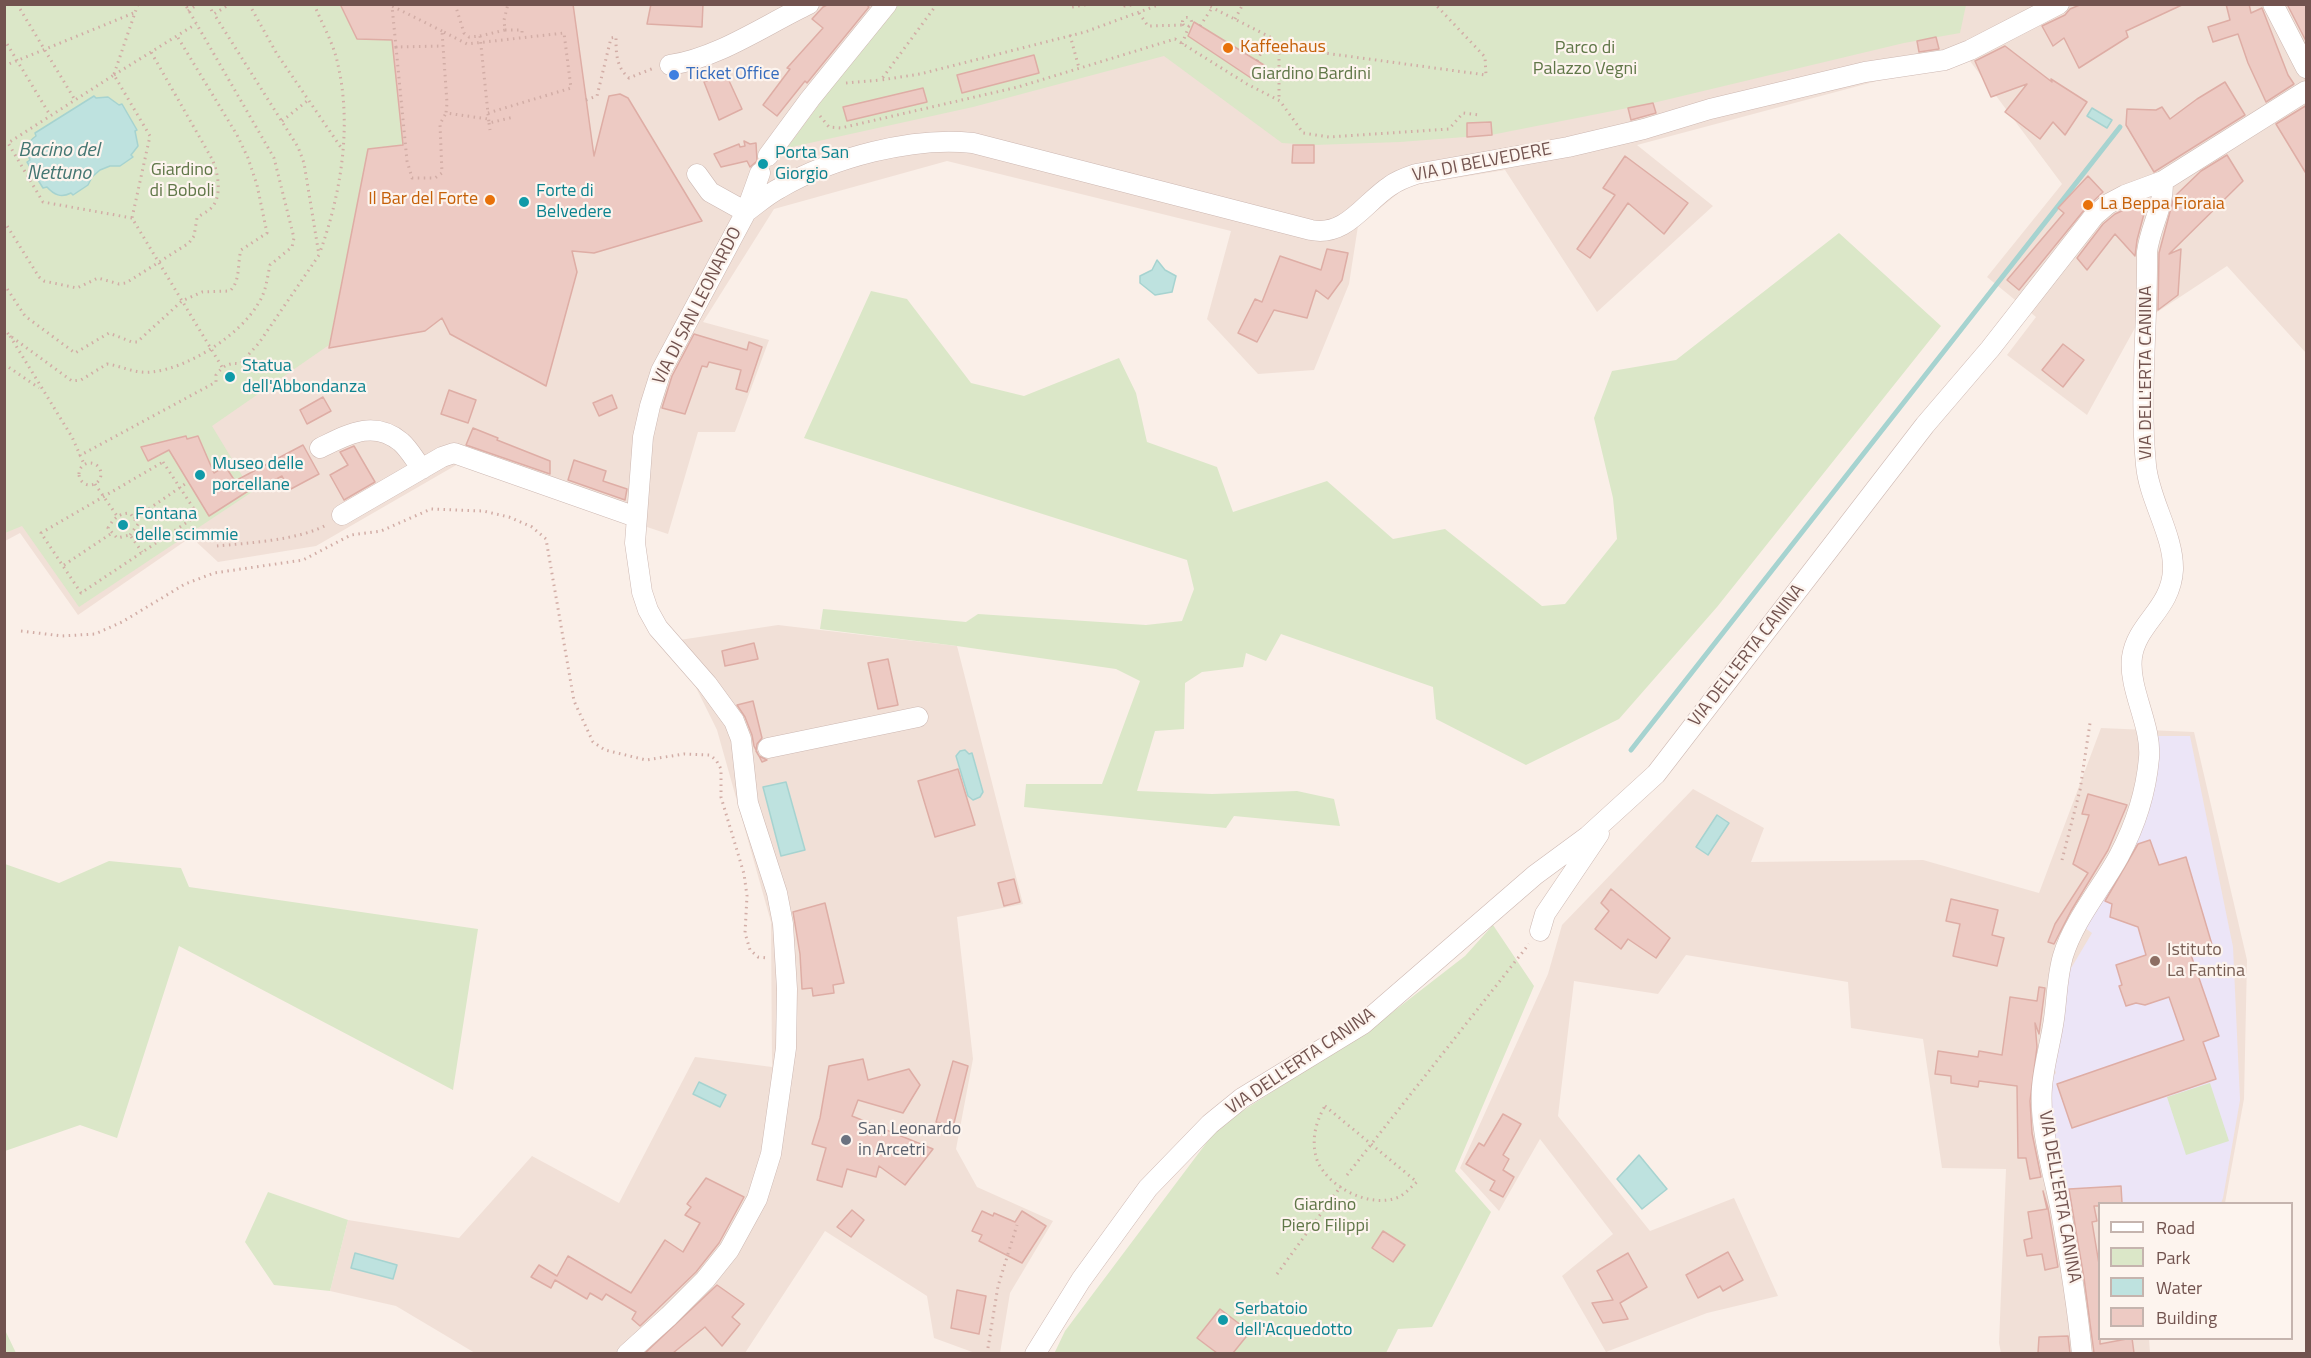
<!DOCTYPE html>
<style>
body{margin:0}
#map{position:relative;width:2311px;height:1358px;overflow:hidden;background:#faefe8;font-family:"Titillium Web",sans-serif}
canvas{display:block}
.frame{position:absolute;inset:0;border:6px solid #72534f;pointer-events:none}
.legend{position:absolute;left:2098px;top:1202px;width:195px;height:138px;box-sizing:border-box;background:#fdf4ee;border:2px solid #c5b4ae;margin:0;padding:8px 10px;list-style:none;font-size:18px;color:#72534f}
.legend li{display:flex;align-items:center;gap:12px;height:30px}
.legend b{width:30px;border:2px solid #c5b4ae}
</style>
<div id="map">
<canvas width="2311" height="1358"></canvas>
<div class="frame"></div>
<ul class="legend">
<li><b style="height:8px;background:#fff"></b>Road</li>
<li><b style="height:16px;background:#dbe7c8"></b>Park</li>
<li><b style="height:16px;background:#bee2df"></b>Water</li>
<li><b style="height:16px;background:#edcac3"></b>Building</li>
</ul>
</div>
<script>
const ctx = document.querySelector('canvas').getContext('2d');
ctx.lineJoin = 'round';
function fillPath(path, color) { ctx.fillStyle = color; ctx.fill(path, 'evenodd'); }
function stroke(path, color, width, dash) { ctx.strokeStyle = color; ctx.lineWidth = width; ctx.lineCap = dash ? 'butt' : 'round'; ctx.setLineDash(dash || []); ctx.stroke(path); }
function label(font, color, halo, rows, align = 'center') {
  ctx.font = font + ' "Titillium Web",sans-serif'; ctx.lineWidth = 4.5; ctx.setLineDash([]); ctx.textBaseline = 'middle'; ctx.strokeStyle = halo; ctx.fillStyle = color; for (const [text, x, y, turn = 0] of rows) {
    ctx.save(); ctx.translate(x, y); ctx.rotate((+turn || 0) * Math.PI / 180); ctx.textAlign = isNaN(turn) ? turn : align; if (halo) ctx.strokeText(text, 0, 0); ctx.fillText(text, 0, 0); ctx.restore();
  }
}
fillPath(new Path2D(`
 M5 5H2306V353L2227 266 2136 326 2087 415 2007 355 2036 317 1987 277 2062 184 1967 57 1637 145 1713 206 1597 312 1505 170 1407 186 1358 226 1349 284 1314 370 1258 374 1207 319 1231 231 947 161 774 209 703 322 769 340 735 432H698L668 534 458 464 316 546 218 562 191 537 78 615 20 533 5 541Z
 M778 625 957 646 1023 904 957 917 973 1059 956 1149 977 1187 1053 1221 1010 1293 1000 1353H975L934 1338 927 1296 825 1231 745 1353H475L396 1306 330 1291 348 1220 459 1238 532 1156 619 1203 695 1057 772 1067 771 922 717 730 673 641Z
 M2101 728 2194 732 2247 960 2244 1099 2225 1203 2100 1204V1338L2149 1339 2150 1353H2001L1999 1343 2006 1169 1942 1168 1923 1039 1851 1028 1848 982 1686 955 1658 994 1574 981 1558 1116 1650 1231 1734 1198 1778 1296 1707 1313 1606 1352 1562 1276 1613 1234 1540 1139 1499 1211 1460 1168 1548 974 1562 925 1693 789 1764 828 1751 862 1923 860 2039 893Z`), '#f1e0d7');
fillPath(new Path2D(`
 M2154 736H2190L2233 947 2240 1100 2223 1198 2221 1203 2100 1204 2065 1209 2052 1144 2049 1079 2056 1073 2054 1066 2067 975 2092 933 2081 925 2119 867Z`), '#ece5f7');
fillPath(new Path2D(`
 M4 5H340L357 39 389 9 405 162 380 148 368 149 329 345 212 426 252 492 79 607 22 526 5 533Z
 M892 5H1966L1960 33 1904 43 1653 103 1491 135 1400 142 1314 145 1282 143 1164 56 973 107 787 148Z
 M1839 233 1941 326 1717 607 1619 719 1526 765 1436 719 1433 687 1281 634 1266 661 1246 653 1243 667 1202 672 1185 683 1184 729 1155 731 1137 791 1212 794 1297 791 1334 799 1340 826 1234 816 1226 828 1024 807 1026 784H1102L1140 681 1116 669 957 646 820 629 823 609 966 622 978 614 1146 625 1182 621 1194 589 1187 560 804 438 871 291 907 299 971 383 1024 396 1119 358 1136 393 1147 442 1217 467 1233 512 1327 481 1393 539 1445 529 1542 606 1565 604 1617 539 1613 498 1594 418 1612 371 1676 360Z
 M109 861 181 868 189 887 478 929 453 1090 179 946 117 1138 80 1125 5 1151V864L59 883Z
 M1493 925 1534 986 1455 1171 1491 1212 1432 1327 1398 1329 1386 1353 1054 1354 1065 1331 1219 1126 1376 1025 1465 956Z
 M2210 1083 2229 1141 2186 1155 2167 1097Z
 M268 1192 348 1220 330 1291 274 1285 245 1242Z
 M4 1330H5L16 1353H5Z`), '#dbe7c8');
const water = new Path2D(`
 M94 96 96 98 108 97 119 105 122 104 137 130 135 131 138 146 131 155 133 157 120 166H110L100 170 92 177 88 185 73 195 71 193C61 198 54 195 47 187L43 188 27 162 30 160C25 150 27 142 36 136L35 133Z
 M2092 108 2112 120 2107 128 2087 116Z
 M1157 260 1165 270 1176 276 1172 292 1155 295 1140 283V276L1152 270Z
 M965 750 969 754 972 753 983 792 980 797 973 800 968 796 956 756 960 751Z
 M786 782 805 850 781 856 763 787Z
 M1717 815 1729 823 1708 855 1696 847Z
 M699 1082 726 1095 720 1107 693 1094Z
 M1639 1155 1667 1189 1642 1209 1617 1179Z
 M355 1253 397 1265 393 1279 351 1268Z`);
fillPath(water, '#bee2df');
stroke(water, '#a6d3d0', 1.5);
stroke(new Path2D(`
 M1631 750 2120 127`), '#a6d3d0', 5);
const building = new Path2D(`
 M340 4H573L594 156 609 96 620 94 628 98 702 221 594 253 572 251 577 272 546 386 450 334 442 318 425 331 329 348 368 149 403 145 392 40 357 39Z
 M651 4H703L702 27 647 24Z
 M829 4H866L869 7 807 83 805 81 777 116 763 105 790 69 787 68 823 28 812 19 823 7Z
 M2082 4H2184L2126 31 2128 37 2079 68 2064 38 2053 46 2042 26 2065 15 2070 9Z
 M2226 4H2249L2251 13 2262 8 2288 75 2294 84 2266 102 2248 63 2238 34 2213 42 2208 27 2230 20Z
 M2287 4H2307V43Z
 M1194 22 1264 65 1254 80 1188 36Z
 M1936 37 1939 49 1919 52 1917 41Z
 M2005 46 2052 82 2051 79 2087 102 2065 135 2053 122 2040 139 2005 112 2027 84 1991 97 1975 61Z
 M1034 55 1039 73 962 93 957 75Z
 M725 72 742 109 719 120 704 82Z
 M2225 82 2245 115 2154 172 2126 125 2127 109 2156 110 2162 107 2170 119 2197 99Z
 M923 88 927 102 847 121 843 107Z
 M1653 103 1656 113 1631 120 1628 108Z
 M2307 105V175L2276 124Z
 M1491 122 1492 135 1467 137V123Z
 M744 141 750 144 756 143 757 161 750 167 747 161 721 167 714 154 739 144 740 147 745 146Z
 M1293 145H1314V163H1292Z
 M2227 155 2243 181 2169 254 2181 249 2178 295 2158 310 2159 253 2174 197 2201 171Z
 M1625 156 1688 203 1664 234 1628 203 1590 258 1577 249 1615 195 1603 188Z
 M2088 176 2103 192 2085 209 2019 290 2007 280 2064 213 2058 208Z
 M2148 199 2137 240 2135 256 2115 234 2087 270 2077 258 2103 224 2115 214Z
 M1327 249 1348 253 1342 280 1328 299 1316 290 1307 318 1274 310 1257 342 1238 333 1255 299 1262 302 1280 256 1321 270Z
 M694 334 747 350 749 342 762 347 747 392 736 389 741 370 709 362 707 367 702 366 685 414 662 408 672 376Z
 M2063 344 2084 360 2063 387 2042 370Z
 M449 390 476 400 468 423 441 414Z
 M612 395 617 408 599 416 593 403Z
 M323 397 331 411 307 424 300 410Z
 M473 428 498 438 497 440 550 461V474L466 445Z
 M186 436 187 439 198 436 214 473 225 466 235 481 303 445 319 474 289 490 282 476 258 489 256 486 209 516 169 450 148 461 141 447Z
 M354 446 375 482 344 500 330 475 348 465 340 452Z
 M574 460 606 471 603 481 627 489 625 500 568 480Z
 M754 643 758 659 725 666 722 651Z
 M888 659 898 705 878 709 868 663Z
 M753 701 762 738 757 744 756 751 759 756 767 760 762 762 754 746 752 735 745 717 737 705Z
 M958 769 975 825 935 837 918 781Z
 M2088 794 2127 805 2108 850 2071 911 2054 944 2048 942 2055 924 2088 873 2073 864 2089 815 2082 814Z
 M2150 840 2159 865 2186 857 2213 948 2191 955 2219 1036 2203 1042 2216 1079 2072 1128 2057 1084 2184 1040 2169 997 2145 1005 2136 1003 2126 1006 2119 986 2122 985 2116 965 2146 955 2138 927 2110 917 2112 904 2105 901 2138 844Z
 M1014 879 1020 902 1004 906 998 883Z
 M1611 889 1670 938 1656 958 1628 939 1621 949 1595 929 1609 911 1601 903Z
 M1951 899 1998 910 1992 935 2004 938 1997 966 1953 956 1960 924 1946 921Z
 M825 903 844 983 833 985 834 993 813 996 812 988 802 989 800 954 793 912Z
 M2039 987 2045 988 2039 1034 2035 1023 2037 1047 2030 1101 2032 1133 2041 1177 2030 1179 2026 1158H2018L2017 1086 1979 1081 1978 1087 1951 1083V1076L1935 1074 1938 1051 1978 1057 1979 1051 2002 1055 2010 997 2037 1001Z
 M863 1059 868 1080 909 1069 920 1085 903 1113 858 1100 852 1116 933 1149 905 1185 879 1166 876 1177 847 1169 842 1187 817 1180 826 1148 812 1144 820 1118 829 1066Z
 M953 1061 968 1066 953 1127 936 1122Z
 M1503 1114 1521 1124 1503 1155 1509 1159 1503 1170 1514 1177 1503 1197 1490 1190 1495 1181 1466 1164 1479 1143 1484 1146Z
 M706 1178 744 1197 719 1243 696 1272 640 1326 632 1319 636 1312 606 1294 602 1300 590 1293 587 1299 555 1280 551 1288 531 1277 539 1265 557 1276 568 1256 631 1293 665 1240 683 1252 700 1223 685 1215 691 1207 687 1204Z
 M2121 1186 2122 1203H2100V1206H2094L2097 1221 2092 1222 2100 1270V1344L2132 1338 2134 1353H2094L2084 1278 2069 1189Z
 M2043 1191 2048 1208 2058 1267 2045 1270 2042 1254 2027 1256 2024 1240 2032 1238 2028 1212 2047 1209Z
 M852 1210 864 1220 851 1237 837 1227Z
 M982 1211 993 1216 994 1213 1015 1222 1022 1211 1046 1226 1022 1263 979 1241 982 1235 972 1231Z
 M1383 1231 1405 1245 1393 1262 1372 1248Z
 M1728 1252 1743 1280 1723 1291 1720 1286 1698 1298 1686 1275Z
 M1628 1253 1647 1287 1620 1303 1628 1319 1603 1323 1592 1303 1613 1300 1597 1271Z
 M717 1285 744 1304 732 1317 740 1324 722 1346 705 1327 673 1353H645Z
 M957 1290 986 1296 979 1334 951 1328Z
 M1220 1309 1250 1332 1233 1353H1217L1197 1338Z
 M2068 1336 2070 1353H2038L2039 1337Z`);
fillPath(building, '#edcac3');
stroke(building, '#deada5', 1.5);
const minor = new Path2D(`
 M2273 4 2306 68
 M670 65C718 58 765 25 809 4
 M768 156 810 99 887 4
 M697 174 710 192 746 212
 M746 212C757 204 768 194 780 188 832 158 913 136 973 143L1311 230C1346 237 1364 203 1390 186 1398 180 1407 177 1416 174L1568 147 1644 129 1710 109 1865 72 1945 60 1970 50 2059 4
 M320 448C347 435 373 419 401 442 409 449 415 460 422 469
 M342 515 442 457 454 453 636 517
 M768 748 918 717
 M1540 931 1545 914 1599 834
 M627 1354 669 1316 705 1280 729 1250 757 1199 771 1154 786 1048 787 989 783 924 777 893 748 803 741 739 734 721 707 684 658 628 648 610 642 592 635 543 643 437 650 406 661 371 746 212 760 173
 M1035 1354 1081 1280 1148 1188 1210 1124 1242 1098 1363 1024 1535 875 1588 836 1656 774 1925 425 1990 349 2094 216 2108 204 2125 195 2163 181 2306 91
 M2082 1354C2077 1304 2069 1255 2060 1206 2052 1169 2039 1124 2042 1087 2044 1064 2051 1041 2054 1019 2057 998 2057 976 2063 956 2074 920 2101 889 2119 856 2135 826 2146 792 2149 758 2152 725 2128 689 2132 657 2137 623 2171 609 2173 570 2174 535 2149 500 2146 465 2139 394 2148 323 2147 252 2150 227 2164 207 2163 181`);
stroke(minor, '#cdb8b2', 21);
stroke(new Path2D(`
 M17 4 75 100
 M209 4 213 14
 M249 4 277 54 342 149
 M314 4C322 24 334 44 338 65 352 126 341 194 320 252
 M455 4 464 33 469 37 480 36 489 123 514 117
 M937 4 881 80 920 74 1085 32 1161 4
 M1067 4 1072 7 1090 4
 M1118 4 1125 6 1139 4
 M1205 4 1272 38 1273 46 1486 75 1485 57 1435 4
 M188 11 198 4
 M1139 13 1148 26 1184 25
 M1182.5 22a4.5 4.5 0 1 1 9 0a4.5 4.5 0 1 1-9 0Z
 M1235 19 1243 4
 M1200 26 1212 8
 M505 30H522V37
 M442 31 392 6 396 47 443 46
 M1070 35 1079 68
 M480 36 505 30 504 20 508 4
 M4 39 50 115
 M1182 44 1189 26
 M396 47 407 161 412 178H435L442 173 440 124 446 113
 M1279 47V101
 M1257 61 1269 37
 M4 66 136 12
 M114 74 138 4
 M114 75 196 24
 M846 83 881 80
 M586 100 597 96 611 38 616 37C616 53 616 67 629 78L654 68
 M488 113 571 88 564 33 467 44 442 31 447 103 446 113 488 119
 M820 116 829 127 841 128 1018 87 1175 39 1247 84 1280 101 1303 133 1329 137 1449 129 1463 113 1480 115
 M282 121 307 101
 M489 123 490 130
 M132 218 43 202 8 143 114 75 150 136 132 218 222 367
 M4 221 39 277 44 281 77 288 98 278 119 284 126 283 189 243 194 236 197 218C202 214 209 211 213 206 222 194 218 172 212 159L151 52
 M4 284 25 316 75 353 109 333 132 342H137L182 301 202 292 230 291C241 280 237 264 241 250L267 233 257 185 248 158 237 135 177 36
 M4 328 9 335 72 381 81 380 107 364C122 366 135 374 152 372 188 368 239 336 258 304 266 292 267 279 270 265L292 247 294 238 274 158 185 4
 M10 336 72 437 84 464
 M4 364 39 388
 M79 456 216 382V375C223 366 229 362 240 364L259 343 319 255 304 163 298 147 214 14 230 4
 M163 462 198 515 81 593 41 533Z
 M79 474a11 11 0 1 1 22 0a11 11 0 1 1-22 0Z
 M95 484 117 516
 M134 519 188 482
 M130 535 138 524 130 513C118 514 114 518 108 528L117 538 130 535 142 552
 M217 546C248 543 301 540 328 524
 M64 565 112 533
 M21 631 62 636 95 634 122 622 185 584 214 573 303 560 351 535 381 531 431 509 483 511 509 517 532 527 546 539 574 701 593 742 605 750 646 760 684 754 710 755 716 760 721 769V797L744 874 747 896 745 933 750 950 758 957 768 958
 M2062 860 2080 790 2090 723
 M1325 1106 1417 1182C1411 1187 1406 1193 1399 1197 1371 1209 1328 1188 1317 1160 1311 1141 1315 1123 1325 1106Z
 M1347 1175 1529 944
 M1277 1274 1341 1186
 M987 1354 998 1286 1017 1225`), '#d2ada6', 3, [1.5, 4.5]);
stroke(minor, '#fff', 20);
for (const [x, y, r, color] of [
 [1228,48,6,"#e8710a"],
 [674,75,6,"#3f7fe0"],
 [763,164,6,"#0f9aa8"],
 [490,200,6,"#e8710a"],
 [524,202,6,"#0f9aa8"],
 [2088,205,6,"#e8710a"],
 [230,377,6,"#0f9aa8"],
 [200,475,6,"#0f9aa8"],
 [123,525,6,"#0f9aa8"],
 [2155,961,6,"#8d6e63"],
 [846,1140,6,"#6b7280"],
 [1223,1320,6,"#0f9aa8"]
]) { const dot = new Path2D(); dot.arc(x, y, r, 0, 2 * Math.PI); ctx.fillStyle = color; ctx.fill(dot); stroke(dot, '#fdf4ee', 2); }
label('18px', '#c56008', '#fdf4ee', [
 ["Kaffeehaus",1240,48],
 ["Il Bar del Forte",478,200,"right"],
 ["La Beppa Fioraia",2100,205]
], 'left');
label('18px', '#607748', '#fdf4ee', [
 ["Parco di",1585,49],
 ["Palazzo Vegni",1585,70],
 ["Giardino Bardini",1311,75],
 ["Giardino",182,171],
 ["di Boboli",182,192],
 ["Giardino",1325,1206],
 ["Piero Filippi",1325,1227]
]);
label('18px', '#366cbe', '#fdf4ee', [
 ["Ticket Office",686,75]
], 'left');
label('18px', '#0d838f', '#fdf4ee', [
 ["Porta San",775,154],
 ["Giorgio",775,175],
 ["Forte di",536,192],
 ["Belvedere",536,213],
 ["Statua",242,367],
 ["dell'Abbondanza",242,388],
 ["Museo delle",212,465],
 ["porcellane",212,486],
 ["Fontana",135,515],
 ["delle scimmie",135,536],
 ["Serbatoio",1235,1310],
 ["dell'Acquedotto",1235,1331]
], 'left');
label('18px', '#72534f', '#fdf4ee', [
 ["VIA DI BELVEDERE",1482,163,-11],
 ["VIA DI SAN LEONARDO",698,306,-63],
 ["VIA DELL'ERTA CANINA",2147,373,-90],
 ["VIA DELL'ERTA CANINA",1747,656,-52],
 ["VIA DELL'ERTA CANINA",1301,1062,-34],
 ["VIA DELL'ERTA CANINA",2059,1197,80]
]);
label('18px', '#785e54', '#fdf4ee', [
 ["Istituto",2167,951],
 ["La Fantina",2167,972]
], 'left');
label('18px', '#5b616d', '#fdf4ee', [
 ["San Leonardo",858,1130],
 ["in Arcetri",858,1151]
], 'left');
label('italic 20px', '#437672', '#fdf4ee', [
 ["Bacino del",59,151],
 ["Nettuno",59,174]
]);
</script>
